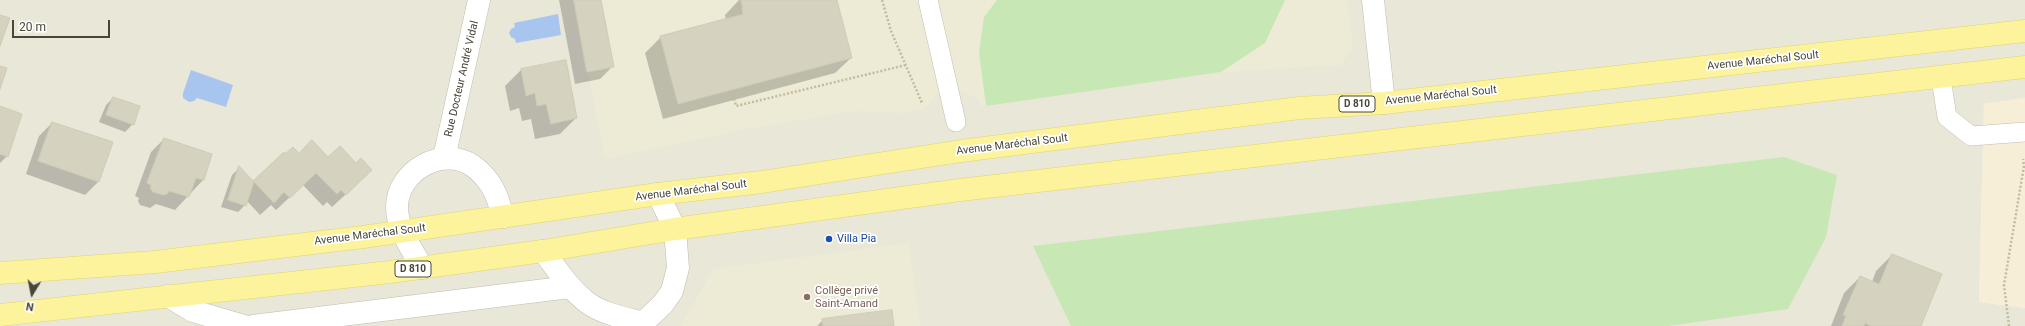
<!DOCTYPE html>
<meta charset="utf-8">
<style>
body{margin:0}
#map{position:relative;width:2025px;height:326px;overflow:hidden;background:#f5f4ea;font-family:Roboto,sans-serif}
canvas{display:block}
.north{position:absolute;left:12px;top:274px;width:40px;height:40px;-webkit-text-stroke:3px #fff;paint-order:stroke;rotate:190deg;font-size:11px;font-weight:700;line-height:16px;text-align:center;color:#494638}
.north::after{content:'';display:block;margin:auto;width:14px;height:18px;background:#494638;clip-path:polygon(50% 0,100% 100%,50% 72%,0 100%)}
.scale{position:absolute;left:12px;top:20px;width:98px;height:18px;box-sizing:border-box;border:2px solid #494638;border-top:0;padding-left:5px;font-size:12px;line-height:14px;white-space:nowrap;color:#494638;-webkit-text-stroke:3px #fff;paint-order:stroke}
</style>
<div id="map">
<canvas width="2025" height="326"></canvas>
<div class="north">N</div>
<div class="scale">20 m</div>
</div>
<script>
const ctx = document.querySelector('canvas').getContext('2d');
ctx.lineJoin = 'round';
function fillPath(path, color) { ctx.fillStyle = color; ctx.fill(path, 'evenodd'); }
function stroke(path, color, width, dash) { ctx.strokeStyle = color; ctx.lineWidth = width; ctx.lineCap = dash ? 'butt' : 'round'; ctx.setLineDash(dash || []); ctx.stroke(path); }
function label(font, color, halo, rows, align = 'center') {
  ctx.font = font + ' Roboto,sans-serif'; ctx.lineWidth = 3.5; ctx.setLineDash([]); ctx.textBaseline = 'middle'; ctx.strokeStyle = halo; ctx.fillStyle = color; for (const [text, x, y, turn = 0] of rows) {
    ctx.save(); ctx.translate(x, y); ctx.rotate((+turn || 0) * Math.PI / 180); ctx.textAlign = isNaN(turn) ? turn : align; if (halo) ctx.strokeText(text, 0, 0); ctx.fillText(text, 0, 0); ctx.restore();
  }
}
fillPath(new Path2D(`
 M0 0H2025V98L1984 104 1979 302 2025 308V326H0Z`), '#e9e7d8');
fillPath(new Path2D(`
 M2025 98V308L1979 302 1984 104Z`), '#f6eed6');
fillPath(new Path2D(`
 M574 0H1347L1353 47 1341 65 1221 72 981 106 976 97 960 91 950 90 938 93 925 109 902 113 854 111 746 129 605 159Z
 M909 243 920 326H681L713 269Z`), '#edebd5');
fillPath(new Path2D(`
 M997 0H1285L1265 43 1221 72 986 106 979 53 984 17Z
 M1784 157 1837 175 1826 237 1788 309 1668 326H1071L1033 246Z`), '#c7e8b4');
fillPath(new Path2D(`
 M558 14 561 35 516 43 515 39 511 37 509 33 511 29 515 27 514 23Z
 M191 70 233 85 226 107 197 98 194 101 189 102 183 98V93Z`), '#a8c5f0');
fillPath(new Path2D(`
 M559 0H600L613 66 600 79 575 84Z
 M739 0H836L851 58 835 73 663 119 645 53 661 37 726 20 725 15ZM742 8H744L746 19H744Z
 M565 62 576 118 560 134 535 139 531 119 522 121 519 108 510 111 505 86 521 70Z
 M113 98 133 124 125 132 99 122 106 105Z
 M0 107 7 156 0 163Z
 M52 123 111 143 98 182 85 195 26 174 39 136Z
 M164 139 211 155 203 180 175 210 156 204 150 208 140 205 138 201 139 198 135 196 151 152Z
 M284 154 285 155 299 154 328 159 358 183 332 207 327 202 323 206 303 185 276 210 271 205 260 215 247 201 245 205 238 212 221 207 232 175 239 168 253 183Z
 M1892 255 1919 326H1831L1844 293 1860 277 1872 282 1876 271Z
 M823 320 893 326H817Z`), '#0003');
const building = new Path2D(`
 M574 0H601L614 67 587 72Z
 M741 0H837L852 58 678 104 660 36 744 14Z
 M0 15 10 18 0 46Z
 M566 60 577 118 551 124 546 104 537 106 535 93 526 96 521 69Z
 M0 66 7 68 0 89Z
 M113 97 140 106 134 125 106 115Z
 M0 106 22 114 8 157 0 154Z
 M52 122 113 142 99 182 38 161Z
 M164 138 212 154 204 180 196 178 189 197 169 191 167 194 163 195 153 192 150 188 151 185 147 183Z
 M312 140 328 157 340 146 356 163 361 158 372 170 346 195 341 190 337 194 316 173 290 198 284 192 274 203 253 181 284 152 285 154 293 147 299 153Z
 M239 166 254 182 246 206 228 200Z
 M1892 254 1942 274 1921 326H1871L1865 323 1864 326H1842L1846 316 1843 315 1860 276 1879 284Z
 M892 310 894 326H823L822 319Z`);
fillPath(building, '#d6d2c0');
stroke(building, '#d1cbb3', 1);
const service = new Path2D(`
 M928 0 956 122
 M1941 78 1947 117 1971 136 2025 132`);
const minor = new Path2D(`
 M1373 0 1384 103
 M444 158 479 0
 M543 251C557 269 569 289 588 303 603 314 625 318 643 323
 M422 268C412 249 397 229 397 207 397 171 443 145 473 166 491 179 498 196 503 217
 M168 296 193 311 244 326
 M643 323 663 304 672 291 678 268 675 229 658 194
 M253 326 570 287`);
const primary = new Path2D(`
 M0 273 155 262 363 237 658 194 762 182 961 151 1299 108 1384 103 2025 31
 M0 315 390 272 543 251 675 229 960 190 2025 67`);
stroke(service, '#c0bdad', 20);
stroke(minor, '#c0bdad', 23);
stroke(primary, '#e2d56b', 23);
stroke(new Path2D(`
 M882 0 891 31 922 103
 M732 91 736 106 906 65
 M2009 326 2004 285 2024 166 2023 159`), '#c2bc9e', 2.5, [2, 2]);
stroke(service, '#fff', 19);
stroke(minor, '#fff', 22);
stroke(primary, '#fcf39c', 22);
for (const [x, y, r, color] of [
 [829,239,4,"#1a4fb4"],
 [807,297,4,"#8d6e63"]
]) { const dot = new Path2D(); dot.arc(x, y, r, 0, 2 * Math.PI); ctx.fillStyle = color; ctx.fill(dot); stroke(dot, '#fff', 1.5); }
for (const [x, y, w] of [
 [1357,104,36],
 [413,269,36]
]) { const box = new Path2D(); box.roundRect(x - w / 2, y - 8, w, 16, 3); ctx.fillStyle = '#fff'; ctx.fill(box); stroke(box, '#494638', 1); }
label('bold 10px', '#494638', null, [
 ["D 810",1357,104],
 ["D 810",413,269]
]);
label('11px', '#494638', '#fff', [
 ["Avenue Maréchal Soult",1763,61,-6],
 ["Rue Docteur André Vidal",462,79,-77],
 ["Avenue Maréchal Soult",1441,96,-6],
 ["Avenue Maréchal Soult",1012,145,-7],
 ["Avenue Maréchal Soult",691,191,-7],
 ["Avenue Maréchal Soult",370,235,-7]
]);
label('11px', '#164399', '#fff', [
 ["Villa Pia",837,239]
], 'left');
label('11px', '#785e54', '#fff', [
 ["Collège privé",815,291],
 ["Saint-Amand",815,304]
], 'left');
</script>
